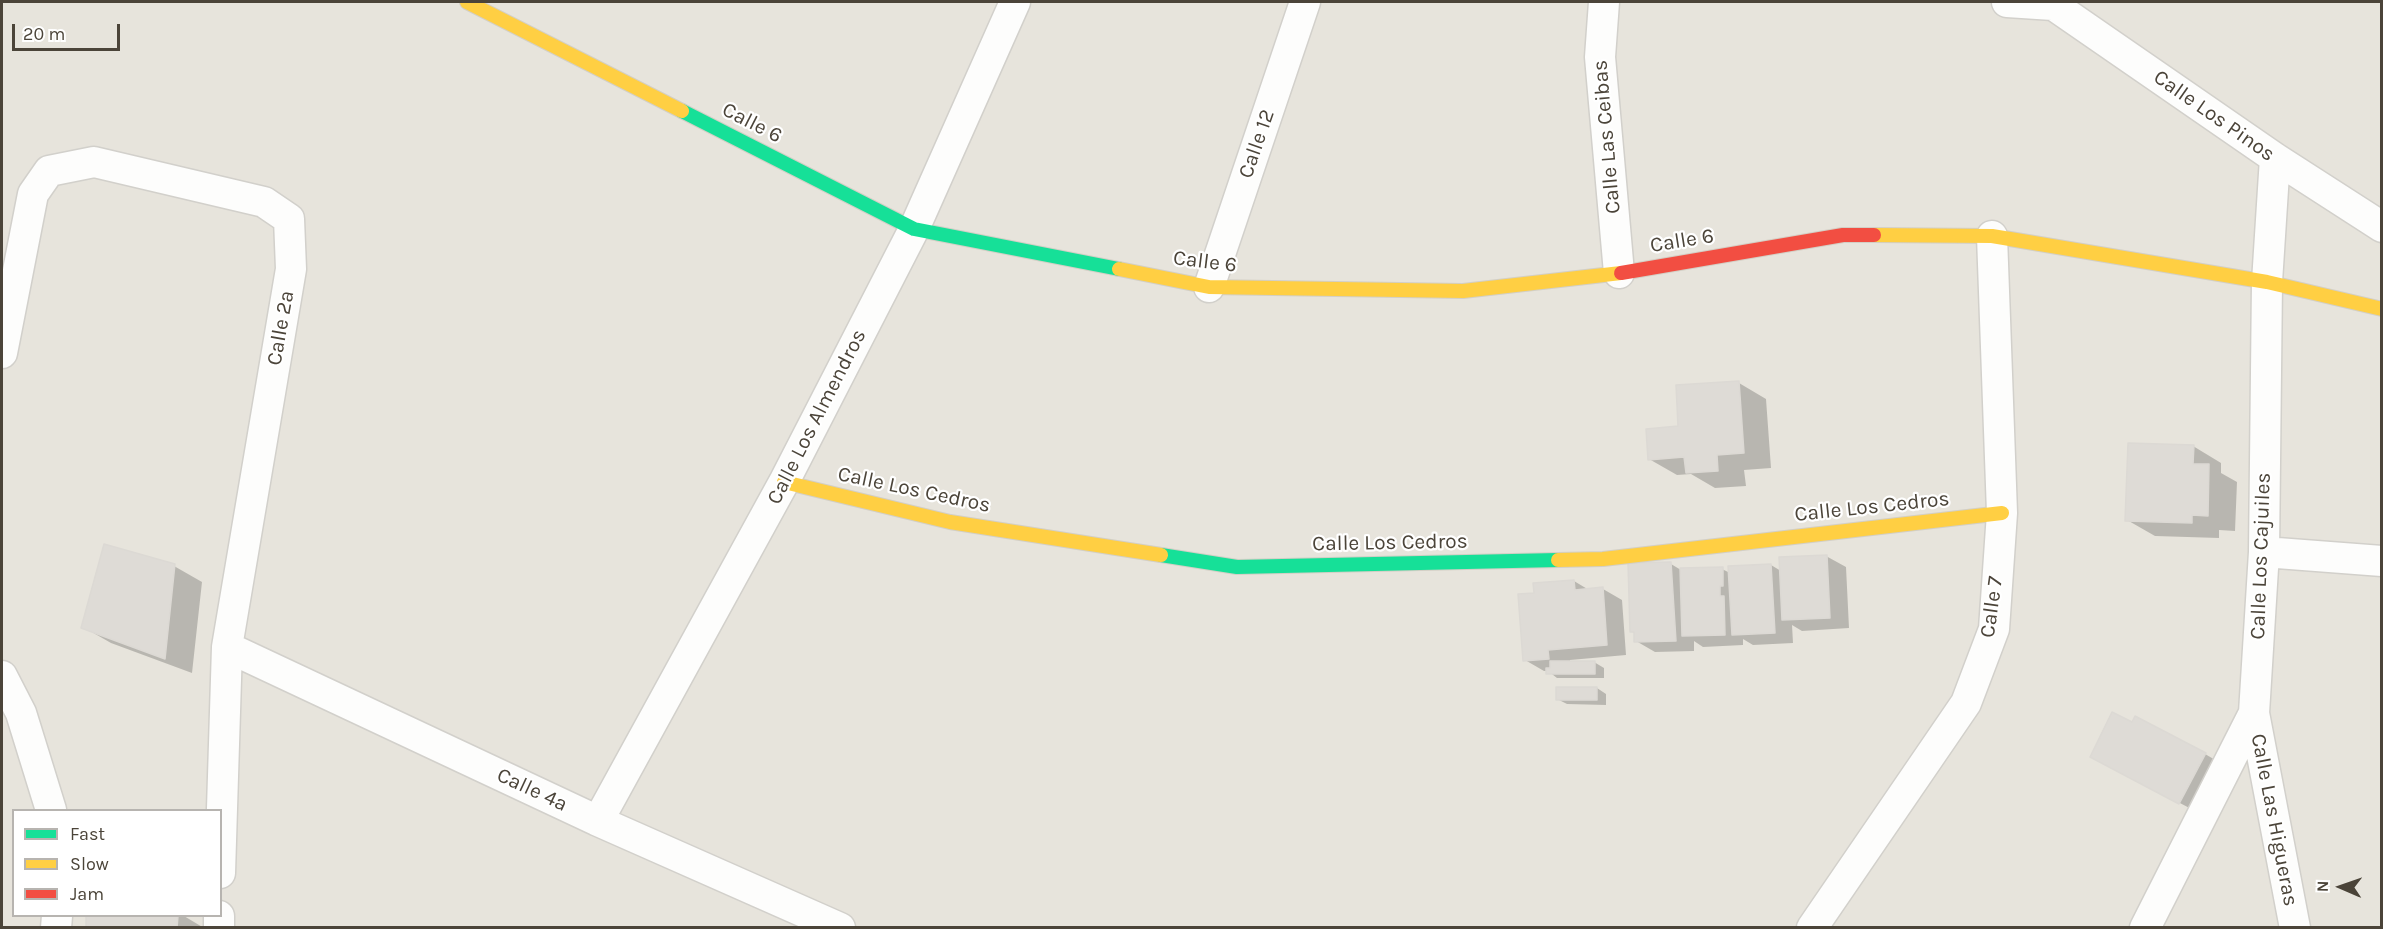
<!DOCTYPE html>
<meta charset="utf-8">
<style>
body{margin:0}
#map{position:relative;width:2383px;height:929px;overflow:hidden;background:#f4f2ee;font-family:Karla,sans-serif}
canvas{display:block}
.frame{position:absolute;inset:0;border:3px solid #4b4439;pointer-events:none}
.legend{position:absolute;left:12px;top:809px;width:210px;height:108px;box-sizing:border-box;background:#fff;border:2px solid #b7b4b0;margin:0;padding:8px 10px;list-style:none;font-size:18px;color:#4b4439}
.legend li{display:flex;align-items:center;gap:12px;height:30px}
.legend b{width:30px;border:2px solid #b7b4b0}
.north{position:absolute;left:2311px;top:857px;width:60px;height:60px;-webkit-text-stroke:4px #fff;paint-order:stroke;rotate:272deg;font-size:16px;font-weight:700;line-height:24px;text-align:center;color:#4b4439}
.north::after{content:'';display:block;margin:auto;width:21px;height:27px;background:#4b4439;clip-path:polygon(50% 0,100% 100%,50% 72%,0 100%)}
.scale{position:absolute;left:12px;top:24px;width:108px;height:27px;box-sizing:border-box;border:3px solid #4b4439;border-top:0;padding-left:8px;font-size:18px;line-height:21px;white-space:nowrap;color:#4b4439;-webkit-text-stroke:4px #fff;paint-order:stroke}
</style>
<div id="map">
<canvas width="2383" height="929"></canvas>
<div class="frame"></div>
<ul class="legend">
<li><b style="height:8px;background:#16e098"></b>Fast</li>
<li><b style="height:8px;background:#ffcf43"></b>Slow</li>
<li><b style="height:8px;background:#f24e42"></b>Jam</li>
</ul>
<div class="north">N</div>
<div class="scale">20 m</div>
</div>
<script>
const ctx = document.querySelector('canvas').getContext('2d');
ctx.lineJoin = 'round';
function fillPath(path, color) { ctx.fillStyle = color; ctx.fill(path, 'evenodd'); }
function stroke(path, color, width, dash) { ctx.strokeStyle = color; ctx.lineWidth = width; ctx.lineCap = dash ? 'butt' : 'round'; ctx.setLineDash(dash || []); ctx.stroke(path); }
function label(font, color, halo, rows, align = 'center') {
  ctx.font = font + ' Karla,sans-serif'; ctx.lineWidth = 4.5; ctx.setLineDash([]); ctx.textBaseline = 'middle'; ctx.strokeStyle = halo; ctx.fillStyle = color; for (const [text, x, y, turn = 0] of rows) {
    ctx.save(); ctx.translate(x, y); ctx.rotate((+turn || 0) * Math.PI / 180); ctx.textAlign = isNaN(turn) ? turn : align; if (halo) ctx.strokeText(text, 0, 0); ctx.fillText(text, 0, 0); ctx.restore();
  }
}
fillPath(new Path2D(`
 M2 2H2381V927L2 928ZM14 810H220V916H14Z`), '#e7e4dc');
fillPath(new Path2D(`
 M1739 383 1766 399 1771 468 1744 470 1746 486 1715 488 1691 474 1677 475 1649 459 1680 428Z
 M2193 446 2221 463V473L2237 482 2235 531 2219 530V538L2155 536 2127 520Z
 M1826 556 1846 567 1849 628 1802 631 1792 625 1793 643 1753 645 1743 639V645L1703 647 1694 641V651L1655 652 1636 641V634L1631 631 1671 564 1681 570 1722 569 1730 573 1771 565 1781 571Z
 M174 566 202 582 192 673 111 643 83 627Z
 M1574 581 1589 590 1603 589 1622 600 1626 655 1570 660V663L1594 662 1604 668V678H1557L1548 671H1544L1525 660 1536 594Z
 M1597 688 1606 694V705L1567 704 1557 699Z
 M2205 754 2224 765 2199 813 2111 767Z
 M88 916H184L204 928H87Z`), '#0003');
const building = new Path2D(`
 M1739 381 1744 453 1717 455 1718 471 1686 473 1684 457 1648 460 1646 429 1678 426 1676 385Z
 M2128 443 2194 445 2193 464H2209L2208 516 2192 515V523L2125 521Z
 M104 544 175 564 165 659 81 628Z
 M1827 555 1830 618 1782 620 1779 557Z
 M1671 562 1676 641 1634 642V632H1630L1628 563Z
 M1771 564 1775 633 1732 635 1728 566Z
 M1723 567V586H1720V596H1724L1725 635 1682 636 1680 568Z
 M1574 580 1575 590 1603 587 1607 645 1548 650 1549 659 1523 661 1518 594 1534 593 1533 583Z
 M1550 661H1595V674H1546V668H1550Z
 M1556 687H1597V700H1556Z
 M2112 712 2132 722 2135 716 2206 753 2179 804 2090 757Z
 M86 916H178L177 928H86Z`);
fillPath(building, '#dedbd6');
stroke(building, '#dcd9d4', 1.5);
const street = new Path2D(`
 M1604 2 1600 57 1619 273
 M2007 2 2053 5
 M2049 2 2275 158 2382 227
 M1209 287 1305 2
 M2 353 33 194 49 171 94 162 264 202 289 219 291 269 227 647 220 873
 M2264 552 2382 561
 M227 647 598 821 840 928
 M2 676 21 713 51 810
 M2254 713 2295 928
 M598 821 784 482 914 229 1015 2
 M56 928 57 916
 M219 928V916
 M1812 928 1966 703 1994 629 2002 513 1992 236
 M2145 928 2254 713 2264 552 2267 282 2275 158`);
const fast = new Path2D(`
 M682 111 914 229 1119 269
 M1161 555 1237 567 1558 560`);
const slow = new Path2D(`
 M467 2 682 111
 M1874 235 1992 236 2267 282 2382 309
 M1119 269 1209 287 1463 291 1621 273
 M784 482 950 522 1161 555
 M1558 560 1603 559 2002 513`);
const jam = new Path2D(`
 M1621 273 1843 235H1874`);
stroke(street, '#d2d0cb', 33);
stroke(fast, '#d3cfc5', 16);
stroke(slow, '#d3cfc5', 16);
stroke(jam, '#d3cfc5', 16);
stroke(street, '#fdfdfc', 30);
stroke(fast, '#16e098', 14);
stroke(slow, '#ffcf43', 14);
stroke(jam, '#f24e42', 14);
label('21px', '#4b4439', '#fff', [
 ["Calle Los Pinos",2214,116,35],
 ["Calle 6",752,123,27],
 ["Calle Las Ceibas",1607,137,-95],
 ["Calle 12",1257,144,-71],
 ["Calle 6",1682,241,-9],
 ["Calle 6",1205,262,7],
 ["Calle 2ª",281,328,-80],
 ["Calle Los Almendros",817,417,-63],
 ["Calle Los Cedros",914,490,12],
 ["Calle Los Cedros",1872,507,-6],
 ["Calle Los Cedros",1390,543,-1],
 ["Calle Los Cajuiles",2261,556,-88],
 ["Calle 7",1992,607,-82],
 ["Calle 4ª",532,790,25],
 ["Calle Las Higueras",2274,820,79]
]);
</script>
